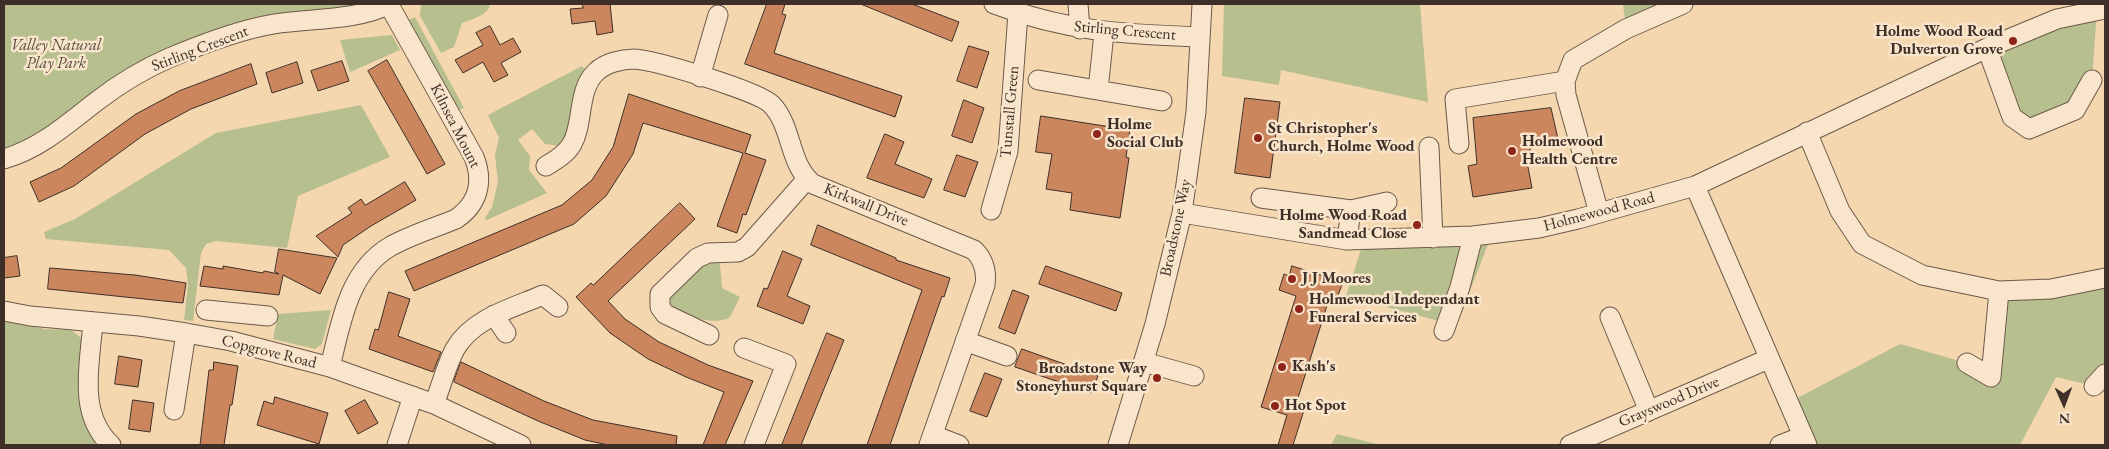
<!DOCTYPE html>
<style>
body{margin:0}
#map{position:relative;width:2109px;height:449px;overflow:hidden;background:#f4d7af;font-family:"EB Garamond",serif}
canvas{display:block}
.frame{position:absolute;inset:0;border:5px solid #3e2f28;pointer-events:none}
.north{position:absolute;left:2039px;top:379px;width:50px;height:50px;-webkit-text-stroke:4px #f8e5cb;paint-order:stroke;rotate:178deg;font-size:14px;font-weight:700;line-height:20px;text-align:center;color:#3e2f28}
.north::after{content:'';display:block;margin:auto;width:18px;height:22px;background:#3e2f28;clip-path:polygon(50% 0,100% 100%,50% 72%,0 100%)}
</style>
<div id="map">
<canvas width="2109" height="449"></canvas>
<div class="frame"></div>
<div class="north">N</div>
</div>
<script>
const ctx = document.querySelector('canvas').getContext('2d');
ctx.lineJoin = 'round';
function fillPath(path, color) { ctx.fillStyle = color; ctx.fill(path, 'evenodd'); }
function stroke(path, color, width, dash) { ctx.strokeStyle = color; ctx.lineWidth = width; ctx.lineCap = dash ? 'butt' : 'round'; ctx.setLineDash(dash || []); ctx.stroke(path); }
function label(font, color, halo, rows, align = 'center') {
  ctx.font = font + ' "EB Garamond",serif'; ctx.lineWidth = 5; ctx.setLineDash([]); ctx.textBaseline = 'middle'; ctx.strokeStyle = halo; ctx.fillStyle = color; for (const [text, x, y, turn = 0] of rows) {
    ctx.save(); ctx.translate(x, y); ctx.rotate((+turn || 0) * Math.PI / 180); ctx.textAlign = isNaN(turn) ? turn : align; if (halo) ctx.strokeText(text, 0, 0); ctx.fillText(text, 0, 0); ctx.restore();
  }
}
fillPath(new Path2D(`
 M4 4H362L340 9 270 15 149 57 101 86 53 124 31 138 4 149Z
 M421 4H490C489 15 472 19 462 23L454 47 441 53 420 16Z
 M1224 4H1420L1428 102 1281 70 1279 85 1222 76Z
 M1623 4H1683L1626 29Z
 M2097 10 2092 80 2075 110 2029 129 1987 48Z
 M415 17 464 108 457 111 409 20Z
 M392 35 400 50 350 72 340 40Z
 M582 66 587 71 580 85 567 128 569 131 560 146 545 144 532 129 518 140 530 156 529 170 547 193 487 220 485 218 492 207 498 182 495 155 499 138 488 115Z
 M361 105 390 157 298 196 287 248 216 241 206 244 201 253 193 321 184 320 188 285 186 268 169 250 46 239 44 232 75 219 216 133Z
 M1492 234 1454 332 1446 323 1346 296 1364 240Z
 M717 261 720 264 722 288 740 297 730 317C718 327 669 316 668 298L706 263Z
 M2105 278V374L2094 386 2056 377 2020 445H1807L1788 403 1900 344 1967 363 1990 376 1999 291Z
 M331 310 322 344 315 349 273 339 278 314Z
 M4 320 45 329 71 330 81 338 84 346V417L96 442 93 445H4Z
 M1337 434 1381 445H1331Z`), '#b7bf8e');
const building = new Path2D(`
 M582 4H610L613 32 597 35 595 21 572 24 570 9 583 8Z
 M767 4H785L782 14 786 15 774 53 902 96 895 117 745 64Z
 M861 4H912L959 22 952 41Z
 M490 26 500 45 513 38 521 52 501 63 508 75 494 82 483 62 463 73 455 60 483 45 476 33Z
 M969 46 989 52 977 88 957 81Z
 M387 60 445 164 427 174 368 71Z
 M342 61 349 81 318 91 311 71Z
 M297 62 303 83 272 93 266 73Z
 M251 64 257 84 191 109 145 134 74 186 39 202 30 182 61 168 136 114 179 91Z
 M629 94 751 135 745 153 766 160 746 215 743 214 737 233 717 226 743 153 643 123 633 154 606 196 574 224 414 291 405 271 562 205 592 180 613 147Z
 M1245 98 1280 102 1270 178 1235 173Z
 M964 100 984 108 972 143 952 136Z
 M1551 108 1558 139 1532 142 1527 162 1532 188 1473 197 1468 166 1477 164 1473 118Z
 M1041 116 1130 130 1126 157 1129 158 1120 218 1070 210 1072 193 1046 189 1052 154 1036 152Z
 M885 134 904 142 895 164 932 179 924 198 867 178Z
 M957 155 978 162 965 197 944 190Z
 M405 182 416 200 371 226 343 245 338 257 316 236 352 213 348 208 361 199 365 205Z
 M680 203 695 219 608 301 625 319 659 342 708 365 753 381 725 445H703L724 392 686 377 648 359 610 333 576 297 591 283 593 285Z
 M818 225 896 258V260L950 278 944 297 942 296 890 445H867L922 290 811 245Z
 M279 249 337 258 320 294 283 275 279 295 200 286 204 266 223 269V266L263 273 264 271 279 274 275 272Z
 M783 251 802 259 787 296 810 306 803 324 757 306 764 288 767 289Z
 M17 256 20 276 4 278V258Z
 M1046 266 1122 293 1116 311 1039 284Z
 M1292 266 1343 282 1337 298 1330 296 1297 401 1306 404 1293 445H1278L1287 415 1261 407 1296 296 1279 290 1284 274 1289 276Z
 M50 268 135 275 186 283 183 303 48 289Z
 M1013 290 1029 296 1015 334 999 328Z
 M389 292 410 299 398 336 441 352 433 372 369 349 375 329 378 330Z
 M827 333 844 340 801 445H782Z
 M1022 349 1098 376 1091 393 1015 367Z
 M119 356 142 360 138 387 115 384Z
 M214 362 238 366 232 405H230L224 445H200L209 370H213Z
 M461 362 544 401 593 420 677 436 676 445H608L585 440 538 421 454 382Z
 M985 373 1002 379 987 417 970 411Z
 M275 397 328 413 319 444 257 425 264 401 273 404Z
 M133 400 154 403 150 432 129 429Z
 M365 400 378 423 358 434 345 411Z`);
fillPath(building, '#cb865e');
stroke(building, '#3e2f28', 1);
const minor = new Path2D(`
 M994 4C1067 32 1123 34 1200 37
 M1078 4 1080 29
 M1987 48 2012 117 2029 129 2075 110 2092 80
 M700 77 718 15
 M1038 80 1162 101
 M1098 90 1104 33
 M1807 132 1840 211 1862 244 1922 275 1999 291 2051 289 2105 278
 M1459 144 1455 99 1565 81
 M1429 147 1433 238
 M4 159C41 148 67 124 97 101 119 84 144 69 169 58 202 44 238 30 274 24 312 18 355 21 390 4
 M546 166C556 160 566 154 572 144 584 123 577 90 596 72 605 63 622 59 634 59 655 60 757 91 771 104 793 126 788 164 813 184L974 250C984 260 987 271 985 285L929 445
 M1695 186 1807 445
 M1261 198 1351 210 1347 240
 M991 210 1008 151 1018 13
 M1351 210 1387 202
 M1182 213 1347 240 1473 236 1539 228 1578 219 1695 186 1987 48 2057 19 2105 9
 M1599 213 1566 95 1565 81 1573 60 1626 29 1683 4
 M206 310 268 316
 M4 311 30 316 139 326 186 333 231 341 330 367 434 404 521 445
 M494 315 506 333
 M1610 317 1649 411
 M93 322C90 364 77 413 111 445
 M1444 331 1460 287 1473 236
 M709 335 665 314 660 307V294L697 258 708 253 738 252 747 247 807 179
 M965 341 1007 356
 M744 348 786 364 754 445
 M1144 362 1194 376
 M1967 363 1991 377 1999 291
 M330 367C341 323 348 271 391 246 411 235 434 228 456 219 478 204 484 182 474 157L389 5
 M2094 386 2105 374
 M434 404C441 387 446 366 455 349 473 318 513 308 543 295L558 307
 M174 410 186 333
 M933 435 959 445
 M397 445 413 396
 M1118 445 1155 324 1182 213 1196 112 1202 4
 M1570 445 1768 359
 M1780 445 1803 436`);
stroke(minor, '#6c594a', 21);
stroke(minor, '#f8e5cb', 19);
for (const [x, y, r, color] of [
 [2013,41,5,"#8f2418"],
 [1097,134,5,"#8f2418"],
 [1258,138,5,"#8f2418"],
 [1512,151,5,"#8f2418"],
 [1417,225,5,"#8f2418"],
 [1292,279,5,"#8f2418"],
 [1299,309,5,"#8f2418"],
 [1282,367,5,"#8f2418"],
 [1157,378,5,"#8f2418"],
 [1275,406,5,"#8f2418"]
]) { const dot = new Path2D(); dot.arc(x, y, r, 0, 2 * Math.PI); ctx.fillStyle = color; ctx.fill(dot); stroke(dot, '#f8e5cb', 2); }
label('16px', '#3e2f28', '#f8e5cb', [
 ["Stirling Crescent",1125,31,5],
 ["Stirling Crescent",200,49,-21],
 ["Tunstall Green",1010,112,-85],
 ["Kilnsea Mount",455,126,63],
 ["Kirkwall Drive",866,205,22],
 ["Holmewood Road",1599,212,-15],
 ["Broadstone Way",1176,228,-78],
 ["Copgrove Road",269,352,14],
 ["Grayswood Drive",1669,402,-23]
]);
label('bold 16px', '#3e2f28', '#f8e5cb', [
 ["Holme Wood Road",2003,32,"right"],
 ["Dulverton Grove",2003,50,"right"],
 ["Holme",1107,125],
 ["Social Club",1107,143],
 ["St Christopher's",1268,129],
 ["Church, Holme Wood",1268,147],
 ["Holmewood",1522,142],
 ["Health Centre",1522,160],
 ["Holme Wood Road",1407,216,"right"],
 ["Sandmead Close",1407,234,"right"],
 ["J J Moores",1302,279],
 ["Holmewood Independant",1309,300],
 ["Funeral Services",1309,318],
 ["Kash's",1292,367],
 ["Broadstone Way",1147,369,"right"],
 ["Stoneyhurst Square",1147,387,"right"],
 ["Hot Spot",1285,406]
], 'left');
label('italic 16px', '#564c3c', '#f8e5cb', [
 ["Valley Natural",56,46],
 ["Play Park",56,64]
]);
</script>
